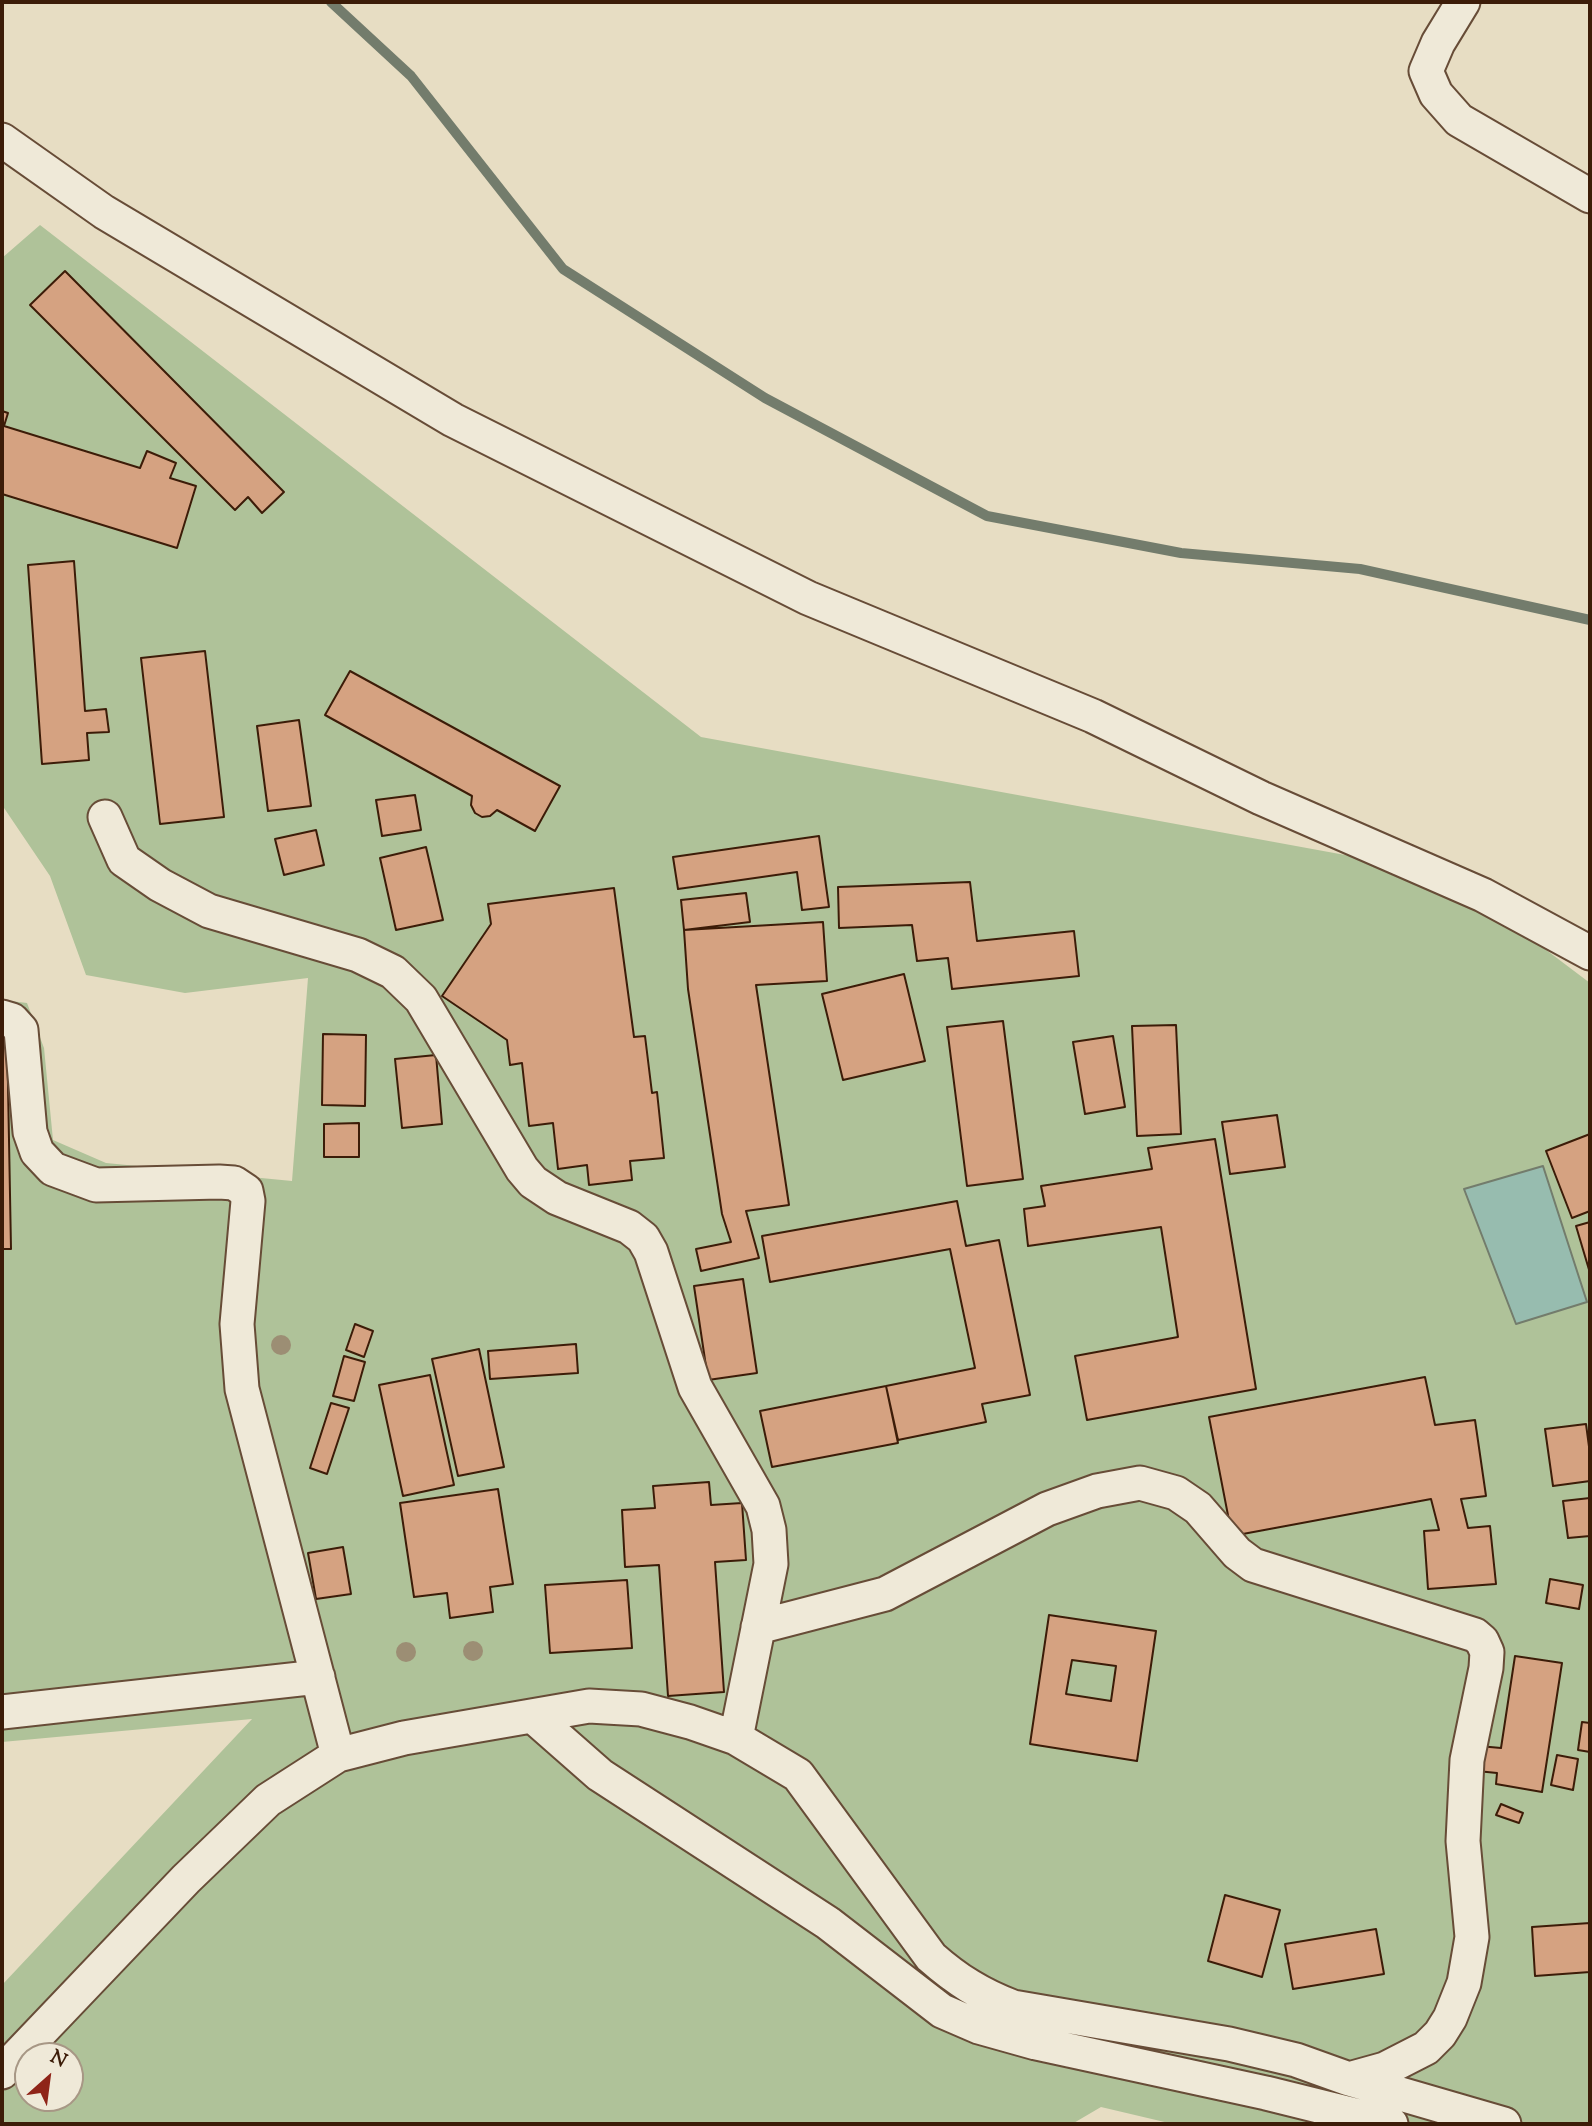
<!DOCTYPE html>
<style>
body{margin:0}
#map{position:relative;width:1592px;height:2126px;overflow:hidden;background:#e7ddc3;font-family:"Sorts Mill Goudy",serif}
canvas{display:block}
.frame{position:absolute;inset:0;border:4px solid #3c1c08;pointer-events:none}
.north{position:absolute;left:14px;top:2042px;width:70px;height:70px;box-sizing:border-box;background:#efe9d8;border:2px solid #a79785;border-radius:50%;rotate:28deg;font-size:19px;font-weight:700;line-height:28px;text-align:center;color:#3c1c08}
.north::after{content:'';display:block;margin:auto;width:24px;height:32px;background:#8f2418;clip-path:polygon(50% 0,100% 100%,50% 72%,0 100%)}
</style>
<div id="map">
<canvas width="1592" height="2126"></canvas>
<div class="frame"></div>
<div class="north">N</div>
</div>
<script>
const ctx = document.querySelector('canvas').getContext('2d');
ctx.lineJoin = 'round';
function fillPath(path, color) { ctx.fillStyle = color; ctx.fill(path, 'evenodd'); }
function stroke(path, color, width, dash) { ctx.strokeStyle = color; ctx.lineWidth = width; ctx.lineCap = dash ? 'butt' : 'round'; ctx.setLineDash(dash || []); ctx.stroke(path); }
fillPath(new Path2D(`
 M40 225 701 737 1356 857 1517 928 1590 983V2124H1173L1101 2107 1072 2124H2V1985L252 1719 2 1742V1000L27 1003 44 1048 53 1140 106 1163 292 1181 308 978 185 993 86 975 50 876 2 805V258ZM28 2056H70V2098H28Z`), '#afc299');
const water = new Path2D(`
 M1543 1166 1587 1302 1516 1324 1464 1189Z`);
fillPath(water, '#97bcaf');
stroke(water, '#737c6c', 2);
stroke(new Path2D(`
 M331 2 411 76 563 269 765 398 987 516 1181 553 1360 569 1590 620`), '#737c6c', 10);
const building = new Path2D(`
 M65 271 284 492 262 513 248 497 235 510 30 305Z
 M2 411 8 413 4 426 140 468 147 451 176 463 170 478 196 486 177 548 2 494Z
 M74 561 85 711 106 709 109 732 87 733 89 760 42 764 28 565Z
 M205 651 224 817 160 824 141 658Z
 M350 671 560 786 535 831 497 810 490 816 482 817 475 813 471 805 472 796 325 715Z
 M299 720 311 806 268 811 257 726Z
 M415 795 421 830 382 836 376 800Z
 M316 830 324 865 284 875 275 839Z
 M819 836 829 907 802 910 797 872 678 889 673 857Z
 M426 847 443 920 396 930 380 858Z
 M970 882 977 941 1074 931 1079 976 952 989 948 958 917 961 912 925 839 928 838 887Z
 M614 888 634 1037 645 1036 652 1093 657 1092 664 1158 630 1161 632 1180 589 1185 587 1165 558 1169 553 1123 529 1126 522 1063 510 1065 507 1040 442 996 491 924 488 904Z
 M746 893 750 922 684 930 681 900Z
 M823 922 827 981 756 985 789 1205 746 1211 759 1258 701 1271 696 1249 731 1242 722 1214 688 989 684 930Z
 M904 974 925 1061 843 1080 822 994Z
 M1003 1021 1023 1179 967 1186 947 1027Z
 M1176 1025 1181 1134 1137 1136 1132 1026Z
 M2 1031H7L11 1249H2Z
 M323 1034 366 1035 365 1106 322 1105Z
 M1113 1036 1125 1107 1085 1114 1073 1042Z
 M436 1055 442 1124 402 1128 395 1059Z
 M1277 1115 1285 1167 1230 1174 1222 1122Z
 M359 1123V1157H324V1124Z
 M1590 1134V1211L1572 1218 1546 1151Z
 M1215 1139 1256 1389 1087 1420 1075 1356 1178 1337 1161 1227 1028 1246 1024 1209 1045 1206 1041 1186 1152 1169 1148 1148Z
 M957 1201 966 1246 999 1240 1030 1395 982 1404 986 1422 898 1440 886 1386 975 1368 950 1249 770 1282 762 1236Z
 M1590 1222V1273L1576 1226Z
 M743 1279 757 1373 708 1380 694 1286Z
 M355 1324 373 1331 364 1357 346 1350Z
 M576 1344 578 1373 490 1379 488 1351Z
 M479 1349 504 1467 458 1476 432 1359Z
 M344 1356 365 1362 354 1401 333 1396Z
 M430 1375 454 1485 403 1496 379 1385Z
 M1425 1377 1435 1425 1475 1420 1486 1496 1461 1499 1468 1528 1490 1526 1496 1584 1428 1589 1424 1531 1439 1530 1431 1499 1232 1536 1209 1417Z
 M886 1386 898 1443 772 1467 760 1411Z
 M331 1403 349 1408 327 1474 310 1468Z
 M1586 1424 1590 1454V1481L1553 1486 1545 1429Z
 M709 1482 711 1505 742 1503 746 1560 715 1562 724 1692 668 1696 659 1565 625 1567 622 1510 655 1508 653 1486Z
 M498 1489 513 1584 490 1587 493 1612 450 1618 447 1593 414 1597 400 1503Z
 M1590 1498V1536L1568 1538 1563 1501Z
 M343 1547 351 1594 316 1599 308 1553Z
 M1550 1579 1583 1585 1579 1609 1546 1603Z
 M627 1580 632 1648 550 1653 545 1585Z
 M1049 1615 1156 1631 1137 1761 1030 1744ZM1072 1660 1116 1666 1111 1701 1066 1694Z
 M1515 1656 1562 1663 1542 1792 1496 1784 1497 1773 1477 1771 1479 1746 1501 1748Z
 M1582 1722 1590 1723V1752L1578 1750Z
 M1557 1755 1578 1759 1573 1790 1551 1785Z
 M1501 1804 1523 1813 1519 1823 1496 1815Z
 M1225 1895 1280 1910 1262 1977 1208 1961Z
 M1590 1923V1972L1535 1976 1532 1927Z
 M1376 1929 1384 1974 1293 1989 1285 1944Z`);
fillPath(building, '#d5a281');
stroke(building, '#3c1c08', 2);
const street = new Path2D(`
 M1463 2 1438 43 1426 71 1436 94 1459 120 1590 196
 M2 140 104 212 453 420 808 598 1093 716 1261 798 1483 895 1590 953
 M105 817 124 860 160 885 209 911 358 955 393 972 421 999 522 1169 533 1182 557 1198 629 1227 643 1238 651 1252 695 1387 763 1506 769 1530 771 1564 736 1738
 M2 1017 12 1020 21 1030 30 1132 37 1152 53 1169 96 1185 219 1182 234 1183 246 1191 248 1201 237 1324 242 1389 338 1755
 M2 1712 318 1677
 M534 1717 600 1775 828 1923 942 2011 979 2027 1036 2043 1266 2093 1391 2124
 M2 2072 186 1879 268 1800 338 1755 404 1738 589 1706 641 1709 690 1722 736 1738 798 1775 931 1957C957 1980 981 1995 1013 2007L1229 2044 1296 2060 1349 2079 1385 2069 1426 2048 1440 2034 1450 2018 1464 1983 1472 1937 1463 1841 1467 1760 1486 1668 1487 1652 1482 1641 1475 1635 1253 1565 1237 1553 1198 1508 1176 1493 1140 1483 1097 1491 1047 1509 885 1594 758 1627
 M1349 2079 1504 2124`);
stroke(street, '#674c37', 37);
stroke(street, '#efe9d8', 33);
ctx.fillStyle = '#9c8e74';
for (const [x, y] of [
 [281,1345],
 [473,1651],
 [406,1652]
]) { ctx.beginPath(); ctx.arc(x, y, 10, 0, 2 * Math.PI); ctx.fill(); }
</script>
